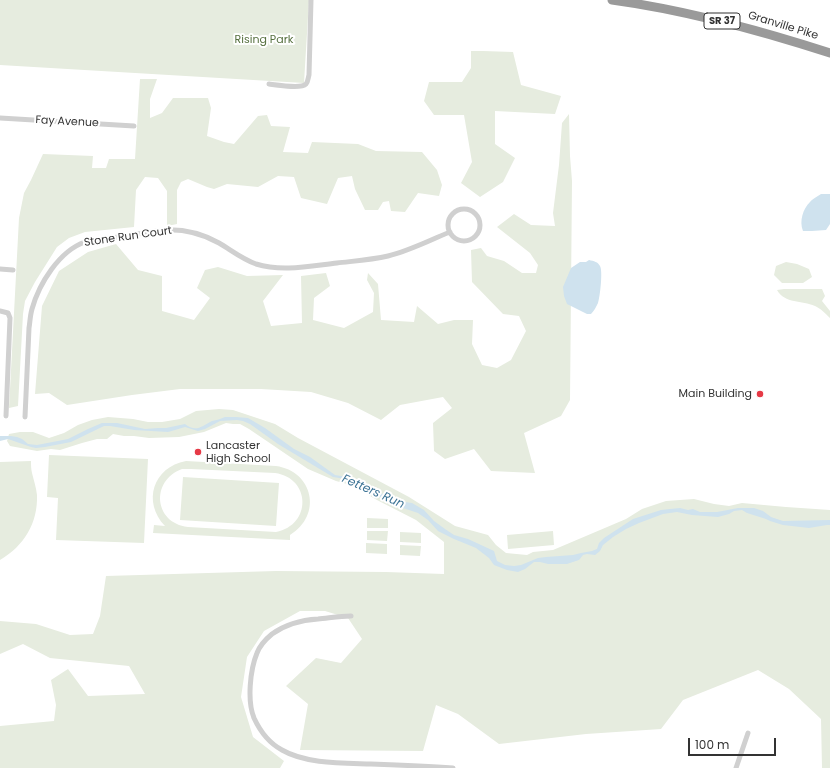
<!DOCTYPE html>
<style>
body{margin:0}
#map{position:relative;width:830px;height:768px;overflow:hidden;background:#fff;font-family:Poppins,sans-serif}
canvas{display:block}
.scale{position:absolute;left:688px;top:738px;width:88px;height:18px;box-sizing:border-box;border:2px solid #333;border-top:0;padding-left:5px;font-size:12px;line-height:14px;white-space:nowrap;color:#333;-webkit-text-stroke:3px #fff;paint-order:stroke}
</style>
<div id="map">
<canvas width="830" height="768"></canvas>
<div class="scale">100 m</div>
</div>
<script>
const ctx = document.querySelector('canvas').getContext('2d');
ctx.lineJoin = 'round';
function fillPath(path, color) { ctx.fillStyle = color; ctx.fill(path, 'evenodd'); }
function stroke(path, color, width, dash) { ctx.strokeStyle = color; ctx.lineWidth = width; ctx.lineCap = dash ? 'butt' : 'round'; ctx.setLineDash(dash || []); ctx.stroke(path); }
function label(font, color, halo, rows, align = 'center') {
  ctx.font = font + ' Poppins,sans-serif'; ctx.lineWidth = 4; ctx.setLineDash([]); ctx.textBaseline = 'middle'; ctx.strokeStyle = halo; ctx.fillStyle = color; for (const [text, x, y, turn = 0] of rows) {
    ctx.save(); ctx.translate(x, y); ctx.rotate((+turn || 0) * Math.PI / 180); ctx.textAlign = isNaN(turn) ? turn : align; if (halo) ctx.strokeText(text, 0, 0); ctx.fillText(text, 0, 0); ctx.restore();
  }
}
fillPath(new Path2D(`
 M0 0H309L304 83 0 65Z
 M471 51H483L513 52 521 85 561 96 555 114 495 111V144L515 158 503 182 480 197 461 183 472 162 464 115H434L424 101 429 82H462L471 68Z
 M140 79H157L150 99V118L162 113 173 98H208L211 108 207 136 224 142 234 144 258 116 267 115 271 126 290 127 283 152 308 153 312 142 358 144 376 151 422 152 437 170 442 185 439 196 418 193 405 212 391 211 389 201 383 202 378 210H365L355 189 352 176 338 178 327 204 301 198 294 177 278 176 258 187 227 184 214 189 207 187 188 179 181 182 177 190V224L167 226V191L158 178 145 177 136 190 134 227 85 232 69 238 57 247 35 282 25 301 23 314 18 406 9 408 19 218 24 193 31 180 43 154 93 156 92 168H106L109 159H135Z
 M569 114 570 156 572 181 570 400 561 416 524 433 535 473 491 471 474 449 445 459 434 451 433 423 452 408 443 397 400 405 381 420 348 403 311 392 261 389H180L132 395 67 405 49 393 35 394 42 306 59 271 88 252 116 244 138 270 162 276V311L194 320 210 298 197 288 205 270 218 267 247 276 283 275 263 301 271 326 302 323 301 276 326 273 330 286 314 298 313 320 344 328 373 312 374 293 367 280 368 273 378 284 381 320 414 322 417 306 438 324 454 320H473L472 344 482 365 497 368 511 360 526 331 519 316 503 314 472 282 471 250 481 248 487 256 504 261 522 273H536L538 265 530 253 497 227 514 214 531 225 555 226 553 213 559 165 562 123Z
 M786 262 797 264 809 269 812 277 803 283H782L774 275 776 266Z
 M784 289H822L825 296 822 301 830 311V318C826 314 820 308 815 306 802 300 785 304 777 290Z
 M219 409 233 410 275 424 298 438 409 497 455 526 488 535 496 545 506 553 527 555 533 552 553 550 626 519 642 509 666 501 694 499 714 504 729 506 742 503 786 507 830 510V768H822L821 719 789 689 758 670 683 700 661 729 586 734 499 744 458 714 436 705 423 751 300 750 308 704 286 686 316 658 341 663 362 639 348 618 325 611H300L264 631 247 657 241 697 253 737 284 761 280 768H0V726L54 721 56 705 51 680 68 669 88 696 145 694 129 666 50 658 23 644 0 654V621L36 624 70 635 93 634 100 616 106 576 276 571 386 572 444 574V542L416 520 377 500 351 485 336 481 308 469 249 429 240 424H233L226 423 204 432 179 437 149 438 134 436H124L113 434 107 439H97L82 443 60 450 51 449 37 451 10 446 7 441 9 434 20 432H33L49 438 64 433 78 425 92 420 108 417 133 419 148 422H162L180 419 196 411Z
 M49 455 148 459 144 543 56 540 58 498 47 497Z
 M31 461C31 465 31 469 32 473 34 481 36 487 37 495 38 523 24 546 0 560V462Z
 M186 461 276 466C313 471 323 515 290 535V540L153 533 154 525 165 526C142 502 153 467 186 461ZM182 469H191L275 473C311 478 312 525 276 532L188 527C154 523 150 481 182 469Z
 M183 477 279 483 276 526 180 520Z
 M367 518 388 519V528H367Z
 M367 531H388L387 541 367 540Z
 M553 531 554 545 508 549 507 535Z
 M400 532 421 533V543L400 542Z
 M366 543 387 544V554L366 553Z
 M400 545 421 546 420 556 400 555Z`), '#e6ecdf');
fillPath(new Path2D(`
 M821 194H830V224L826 230 812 231H803C799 221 803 209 810 202 812 199 817 197 821 194Z
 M589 260C594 261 598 262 600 266 603 271 600 297 598 303 596 307 594 311 591 314H587L567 304 564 296 563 287 571 268 580 262H586Z
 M225 417H236L248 418 265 428 294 449 310 457 335 475 353 478 366 487 377 492 386 495 398 501 412 503 424 510 434 521 445 529 454 535 468 539 494 551 497 561 505 565 514 566 521 565 538 558 546 557 573 555 581 553 592 551 597 549 599 543 604 538 633 519 661 510 670 509 680 508 688 510 693 509 700 512H717L738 508H754L763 511 771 517 783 521 830 520V525H827L809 528 783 525 770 521 766 519 747 513 742 510 734 511 729 514 718 517 692 515 677 512 663 514 639 523 626 529 613 537 603 545 600 551 595 555 587 554 583 555 579 560 567 564H548L540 562H534L525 569 518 572 507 570 494 565 489 558 476 548 454 539 438 531 428 520 418 513 403 508 376 495 358 485 354 481 345 479 333 477 278 444 250 424 243 421 237 420 220 421 205 429 198 431 185 427 175 430 168 432 134 430 110 426H104L71 442 45 447 36 448 31 447 8 439 0 441V436H11L17 437 22 439 28 444 37 445 68 439 88 429 102 423H117L145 429 158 428H166L185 424C196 433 202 426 212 421 216 420 221 419 225 417Z`), '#cfe2ee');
stroke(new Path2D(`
 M269 84C277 85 301 89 306 84 308 82 308 78 309 75L311 0
 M0 118 134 126
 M448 225a16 16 0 1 1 32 0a16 16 0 1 1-32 0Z
 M0 269 13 270
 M0 311 8 313 10 318 6 416
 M25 417 29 328C30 322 30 316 32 309 39 284 59 251 85 242L164 230C184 229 201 233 219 243 231 250 242 259 256 264 282 272 310 266 337 263 354 261 371 260 388 256 409 251 430 240 450 232
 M351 616C340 616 329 618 318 619 301 620 286 624 272 634 266 639 260 645 257 653 250 670 247 701 254 718 260 731 269 743 282 750 306 764 343 763 371 764 398 765 425 766 453 768
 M736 768 748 733`), '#d0d0d0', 5);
stroke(new Path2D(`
 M612 0C686 10 759 30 830 53`), '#9a9a9a', 9);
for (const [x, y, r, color] of [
 [760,394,4,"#e63946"],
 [198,452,4,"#e63946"]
]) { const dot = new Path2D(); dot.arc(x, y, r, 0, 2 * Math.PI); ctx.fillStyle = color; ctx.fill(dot); stroke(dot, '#fff', 1.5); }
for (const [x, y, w] of [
 [722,21,36]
]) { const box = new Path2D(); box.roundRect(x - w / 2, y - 8, w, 16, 3); ctx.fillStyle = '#fff'; ctx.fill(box); stroke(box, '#333', 1); }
label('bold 10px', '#333', null, [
 ["SR 37",722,21]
]);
label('11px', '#333', '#fff', [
 ["Granville Pike",783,26,17],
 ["Fay Avenue",67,122,3],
 ["Stone Run Court",128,237,-8]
]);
label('11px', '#56703f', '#fff', [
 ["Rising Park",264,40]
]);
label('11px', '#333', '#fff', [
 ["Main Building",752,394],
 ["Lancaster",206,446,"left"],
 ["High School",206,459,"left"]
], 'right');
label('italic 12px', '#3f7597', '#fff', [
 ["Fetters Run",373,492,24]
]);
</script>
